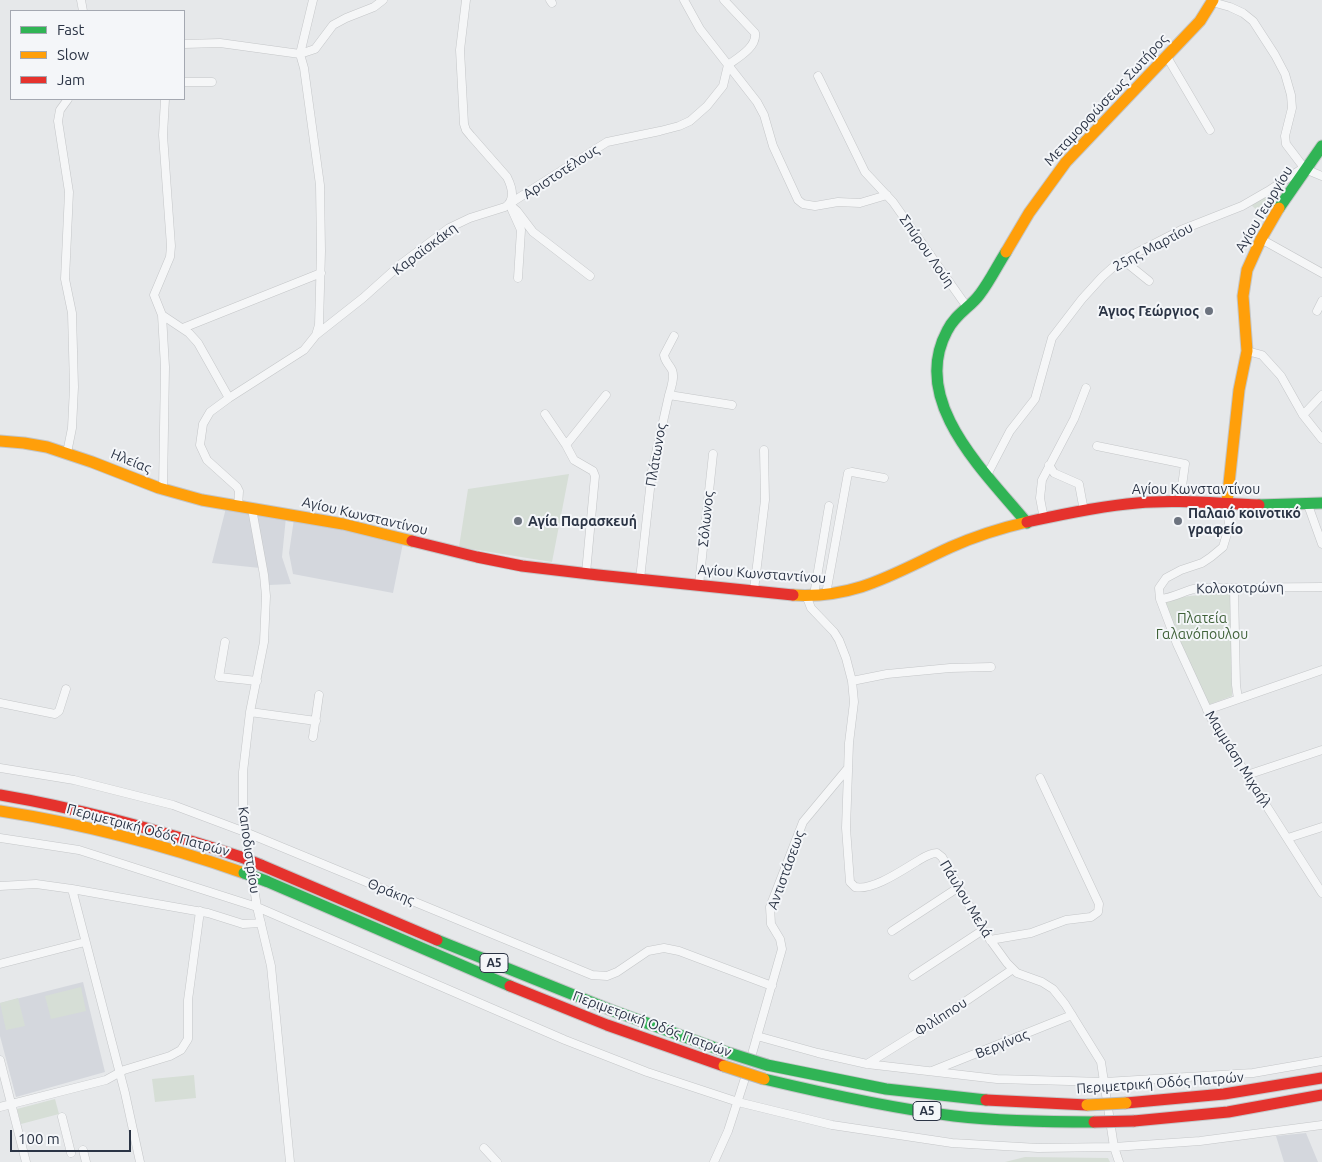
<!DOCTYPE html>
<meta charset="utf-8">
<style>
body{margin:0}
#map{position:relative;width:1322px;height:1162px;overflow:hidden;background:#e6e8ea;font-family:Ubuntu,sans-serif}
canvas{display:block}
.legend{position:absolute;left:10px;top:10px;width:175px;height:90px;box-sizing:border-box;background:#f4f6f9;border:1px solid #a4a8b1;margin:0;padding:6px 9px;list-style:none;font-size:15px;color:#2b3445}
.legend li{display:flex;align-items:center;gap:10px;height:25px}
.legend b{width:25px;border:1px solid #a4a8b1}
.scale{position:absolute;left:10px;top:1130px;width:121px;height:22px;box-sizing:border-box;border:2px solid #2b3445;border-top:0;padding-left:6px;font-size:15px;line-height:18px;white-space:nowrap;color:#2b3445;-webkit-text-stroke:4px #f4f6f9;paint-order:stroke}
</style>
<div id="map">
<canvas width="1322" height="1162"></canvas>
<ul class="legend">
<li><b style="height:6px;background:#30b455"></b>Fast</li>
<li><b style="height:6px;background:#ff9f0a"></b>Slow</li>
<li><b style="height:6px;background:#e5322d"></b>Jam</li>
</ul>
<div class="scale">100 m</div>
</div>
<script>
const ctx = document.querySelector('canvas').getContext('2d');
ctx.lineJoin = 'round';
function fillPath(path, color) { ctx.fillStyle = color; ctx.fill(path, 'evenodd'); }
function stroke(path, color, width, dash) { ctx.strokeStyle = color; ctx.lineWidth = width; ctx.lineCap = dash ? 'butt' : 'round'; ctx.setLineDash(dash || []); ctx.stroke(path); }
function label(font, color, halo, rows, align = 'center') {
  ctx.font = font + ' Ubuntu,sans-serif'; ctx.lineWidth = 4; ctx.setLineDash([]); ctx.textBaseline = 'middle'; ctx.strokeStyle = halo; ctx.fillStyle = color; for (const [text, x, y, turn = 0] of rows) {
    ctx.save(); ctx.translate(x, y); ctx.rotate((+turn || 0) * Math.PI / 180); ctx.textAlign = isNaN(turn) ? turn : align; if (halo) ctx.strokeText(text, 0, 0); ctx.fillText(text, 0, 0); ctx.restore();
  }
}
fillPath(new Path2D(`
 M226 508 249 511 260 568 212 563Z
 M256 513 286 517 282 557 291 584 269 585 261 549Z
 M294 519 403 543 393 593 293 574 289 553Z
 M83 982 105 1072 16 1097 0 1036V1003Z
 M1306 1133 1318 1162H1284L1276 1136Z`), '#d4d7dd');
fillPath(new Path2D(`
 M1274 189 1281 198 1268 220 1250 204Z
 M569 474 552 562 459 547 468 489Z
 M1230 592 1232 696 1208 705 1188 664 1161 599Z
 M81 987 86 1011 51 1019 45 996Z
 M18 998 25 1026 6 1030 0 1003Z
 M194 1075 196 1098 155 1102 152 1079Z
 M55 1099 59 1114 21 1124 17 1109Z
 M1025 1157 1108 1158 1110 1162H1005Z`), '#d6ded6');
const street = new Path2D(`
 M81 0 83 11
 M550 0 552 3
 M684 0 700 29 757 102 764 115 773 146 798 200 803 204 815 206 838 202 860 203 887 195
 M724 0 755 33C757 47 739 57 728 65
 M1212 2 1230 7 1243 13 1253 21 1275 55 1285 74 1291 95 1292 108 1285 136 1286 144 1305 169 1322 176
 M184 44 220 43 300 54 315 49 333 25 346 18 374 7 383 0
 M1167 57 1210 130
 M818 76 865 172 893 202 967 307
 M184 82H212
 M509 204 607 142 660 131 679 126 690 121 707 106 723 86 728 65
 M509 204 517 211 533 232 590 276
 M512 210 521 230 518 278
 M1261 239 1322 273
 M1123 260 1149 281
 M1317 311 1322 301
 M162 315 189 333 198 343 229 398
 M183 328 321 273
 M316 335 363 298 401 264 449 228 470 218 505 207C516 200 512 187 507 177L471 136 466 130 464 124 460 50 466 0
 M1247 351 1262 355 1281 376 1303 415 1322 439
 M669 395C671 388 675 377 672 370 669 364 665 362 664 355L674 336
 M545 414 566 445
 M1303 415 1322 395
 M1097 446 1185 464 1180 501
 M67 453 72 428 74 387 72 313 65 279 69 192 58 121 60 110 68 99
 M1049 465 1054 473 1079 484 1084 511
 M987 475 1010 431 1035 399 1052 338 1082 299 1102 277 1112 268 1136 253 1181 230 1242 206 1268 191 1300 170 1305 169
 M163 489 165 367 162 315 154 295 170 257 171 246 163 135 165 99
 M1227 502 1229 527 1223 547 1211 557 1202 563 1181 570 1166 578 1159 588 1160 599 1177 644 1213 722 1322 893
 M1308 505 1322 544
 M238 507 239 491 237 487 207 460 200 445 203 424 210 412 229 398 304 350 316 335 319 325 321 251 320 185 304 68 300 54 313 0
 M1044 519 1040 498 1042 480 1074 419 1086 388
 M586 573 595 476 593 471 574 460 566 445 606 395
 M640 579 652 471 669 395 732 405
 M699 585 713 454
 M1234 588 1236 685 1238 699
 M754 590 765 500 764 450
 M826 594 848 473 852 472 884 478
 M806 595 811 608 834 632 839 640 846 658 852 681 854 702 849 743 846 828 850 882 855 887C872 891 901 871 916 862 923 858 929 853 937 853L942 857 983 930 1007 963 1017 973 1042 982 1053 989 1065 1004 1101 1062 1114 1147 1119 1162
 M814 595 829 506
 M1160 599C1174 598 1185 590 1198 588L1322 587
 M225 642 219 677 257 681
 M852 681 887 674 950 668 991 667
 M0 703 55 714 59 711 66 689
 M1207 710 1322 670
 M250 712 316 721
 M313 737 319 695
 M0 768 74 780 173 805 245 832 592 975 607 976 617 972 648 951 664 948 679 951 772 986
 M1247 775 1322 750
 M0 838 79 850 257 907 565 1040 647 1072 738 1102 832 1125 952 1143 1038 1148 1114 1147 1200 1141 1322 1125
 M1288 838 1322 827
 M250 861 243 820V772L250 712 264 642 266 596 264 575 252 509
 M252 875 257 907 271 966 290 1162
 M0 886 36 884 72 889 208 913 243 924 261 923
 M72 889 125 1093 140 1162
 M892 931 959 887
 M990 940 1031 933 1066 920 1091 917 1098 912 1099 904 1040 778
 M0 964 85 942
 M913 976 983 930
 M757 1036 818 1053 867 1064 997 1079 1105 1082 1253 1073 1322 1061
 M0 1060 26 1162
 M750 1061 782 949 780 939 771 924 770 907 803 822 848 768
 M867 1064 941 1018 1013 969
 M932 1071 1072 1015
 M0 1107 106 1080 124 1070 170 1056 181 1050 188 1039V1000L200 911
 M62 1117 71 1153
 M484 1148 497 1162
 M83 1150 86 1162
 M714 1162 728 1131 747 1072`);
const fast = new Path2D(`
 M1279 208 1322 146
 M1006 252C997 266 990 281 980 294 970 308 956 313 947 331 909 402 986 473 1027 523
 M1259 505 1322 503
 M266 881 510 986
 M437 940 611 1010 729 1053
 M767 1065 886 1089 986 1100
 M764 1079C827 1094 890 1108 954 1116 1000 1121 1047 1122 1094 1122`);
const slow = new Path2D(`
 M1006 252 1029 213 1066 162 1200 21 1213 0
 M0 441 24 443 47 447 92 462 159 488 202 500 343 524 412 541
 M1227 502 1239 390 1247 351 1243 296 1247 270 1261 239 1279 208
 M793 595C857 599 896 572 951 547 976 536 1001 528 1027 522
 M0 811C84 824 164 845 244 873`);
const jam = new Path2D(`
 M1027 522C1063 514 1100 506 1137 503 1178 499 1219 504 1259 505
 M412 541 477 557 522 566 598 575 793 595
 M0 795C82 809 162 831 241 857
 M261 865 437 940
 M510 986 607 1025 724 1066
 M986 1100 1087 1105
 M1126 1103 1224 1094 1322 1078
 M1134 1121 1228 1112 1322 1095`);
stroke(street, '#c4c6c8', 9);
stroke(fast, '#c4c6c8', 13);
stroke(slow, '#c4c6c8', 13);
stroke(jam, '#c4c6c8', 13);
stroke(street, '#f5f6f7', 8);
stroke(fast, '#30b455', 11);
stroke(slow, '#ff9f0a', 11);
stroke(jam, '#e5322d', 11);
const fastBridge = new Path2D(`
 M244 873 266 881
 M729 1053 767 1065`);
const slowBridge = new Path2D(`
 M724 1066 764 1079
 M1087 1105 1126 1103`);
const jamBridge = new Path2D(`
 M241 857 261 865
 M1094 1122 1134 1121`);
stroke(fastBridge, '#b8bbbf', 13, []);
stroke(slowBridge, '#b8bbbf', 13, []);
stroke(jamBridge, '#b8bbbf', 13, []);
stroke(fastBridge, '#30b455', 11);
stroke(slowBridge, '#ff9f0a', 11);
stroke(jamBridge, '#e5322d', 11);
for (const [x, y, r, color] of [
 [1209,311,5,"#6c737f"],
 [518,521,5,"#6c737f"],
 [1178,521,5,"#6c737f"]
]) { const dot = new Path2D(); dot.arc(x, y, r, 0, 2 * Math.PI); ctx.fillStyle = color; ctx.fill(dot); stroke(dot, '#f4f6f9', 2); }
for (const [x, y, w] of [
 [494,963,28],
 [927,1111,28]
]) { const box = new Path2D(); box.roundRect(x - w / 2, y - 9.5, w, 19, 4); ctx.fillStyle = '#f4f6f9'; ctx.fill(box); stroke(box, '#2b3445', 1); }
label('bold 12px', '#2b3445', null, [
 ["Α5",494,963],
 ["Α5",927,1111]
]);
label('14px', '#2b3445', '#f4f6f9', [
 ["Μεταμορφώσεως Σωτήρος",1106,100,-47],
 ["Αριστοτέλους",561,172,-33],
 ["Αγίου Γεωργίου",1264,209,-59],
 ["25ης Μαρτίου",1153,247,-28],
 ["Καραϊσκάκη",425,249,-37],
 ["Σπύρου Λούη",927,251,55],
 ["Πλάτωνος",656,455,-80],
 ["Ηλείας",131,461,22],
 ["Αγίου Κωνσταντίνου",1196,489],
 ["Αγίου Κωνσταντίνου",365,516,13],
 ["Σόλωνος",706,519,-84],
 ["Αγίου Κωνσταντίνου",762,574,4],
 ["Κολοκοτρώνη",1240,588,-1],
 ["Μαμμάση Μιχαήλ",1238,759,58],
 ["Περιμετρική Οδός Πατρών",148,830,15],
 ["Καποδιστρίου",249,850,82],
 ["Αντιστάσεως",786,870,-70],
 ["Θράκης",391,892,22],
 ["Πάυλου Μελά",966,899,59],
 ["Φιλίππου",941,1017,-33],
 ["Περιμετρική Οδός Πατρών",652,1024,20],
 ["Βεργίνας",1002,1044,-22],
 ["Περιμετρική Οδός Πατρών",1160,1083,-4]
]);
label('bold 14px', '#2b3445', '#f4f6f9', [
 ["Άγιος Γεώργιος",1199,311,"right"],
 ["Παλαιό κοινοτικό",1188,513],
 ["γραφείο",1188,529],
 ["Αγία Παρασκευή",528,521]
], 'left');
label('14px', '#3f6138', '#f4f6f9', [
 ["Πλατεία",1202,618],
 ["Γαλανόπουλου",1202,634]
]);
</script>
